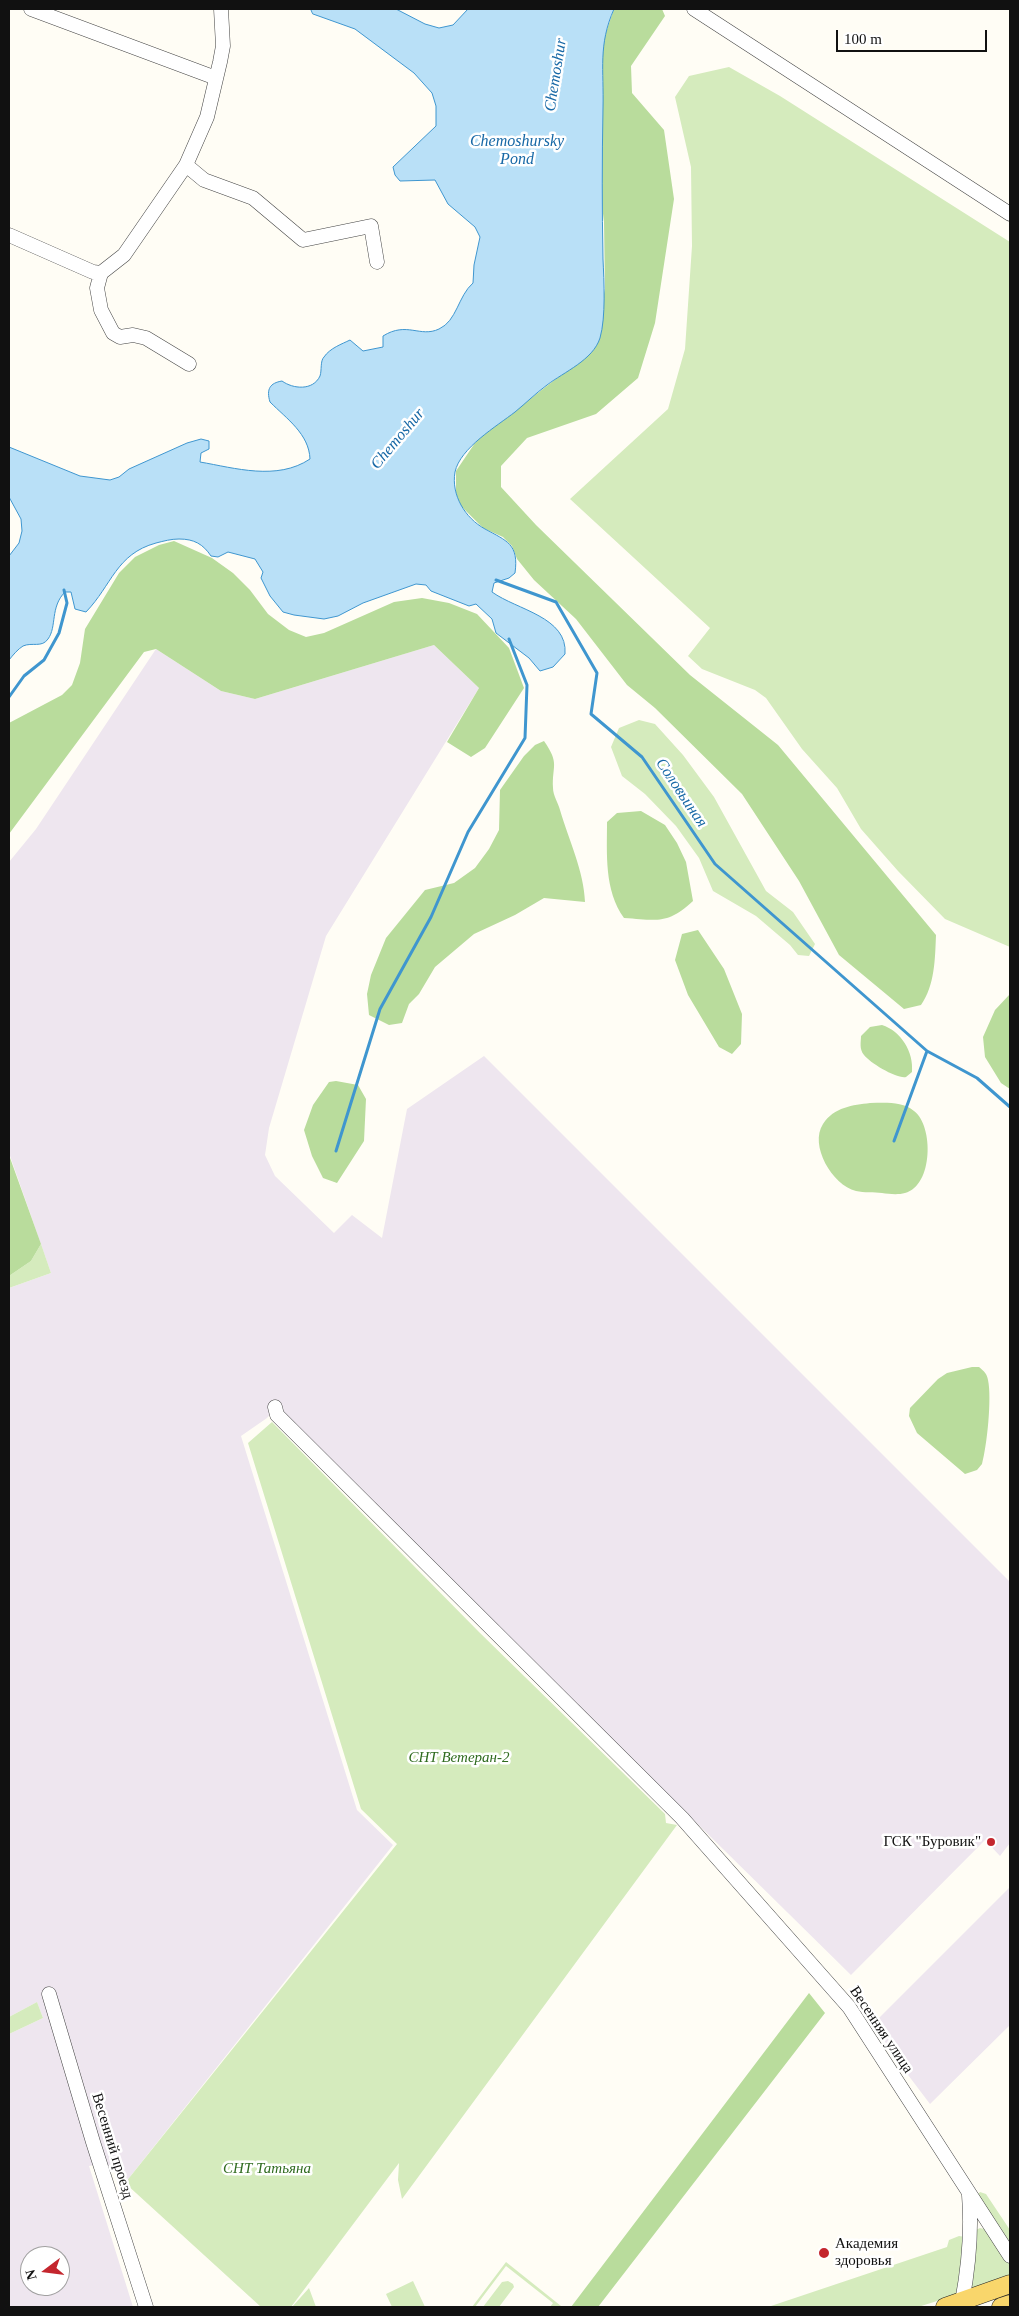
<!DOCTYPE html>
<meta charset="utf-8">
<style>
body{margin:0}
#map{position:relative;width:1019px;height:2316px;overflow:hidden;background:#fffdf5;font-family:Georgia,serif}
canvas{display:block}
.frame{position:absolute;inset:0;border:10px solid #111;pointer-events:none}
.north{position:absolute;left:20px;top:2246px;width:50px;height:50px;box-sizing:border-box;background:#fff;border:1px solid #a0a0a0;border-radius:50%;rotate:255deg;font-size:14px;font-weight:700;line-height:20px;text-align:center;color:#111}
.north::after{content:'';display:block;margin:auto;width:18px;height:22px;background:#c4262e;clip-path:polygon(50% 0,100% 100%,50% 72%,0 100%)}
.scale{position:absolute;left:836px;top:30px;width:151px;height:22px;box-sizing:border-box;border:2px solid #111;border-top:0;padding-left:6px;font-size:15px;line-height:18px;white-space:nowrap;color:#111;-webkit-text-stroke:4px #fff;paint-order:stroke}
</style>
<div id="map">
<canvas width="1019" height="2316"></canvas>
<div class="frame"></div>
<div class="north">N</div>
<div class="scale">100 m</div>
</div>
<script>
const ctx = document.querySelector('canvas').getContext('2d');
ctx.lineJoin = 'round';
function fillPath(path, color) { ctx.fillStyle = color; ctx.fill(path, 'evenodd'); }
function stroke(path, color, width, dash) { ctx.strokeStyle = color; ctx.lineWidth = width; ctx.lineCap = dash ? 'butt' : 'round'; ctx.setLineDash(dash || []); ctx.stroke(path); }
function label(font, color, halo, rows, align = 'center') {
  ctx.font = font + ' Georgia,serif'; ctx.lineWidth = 5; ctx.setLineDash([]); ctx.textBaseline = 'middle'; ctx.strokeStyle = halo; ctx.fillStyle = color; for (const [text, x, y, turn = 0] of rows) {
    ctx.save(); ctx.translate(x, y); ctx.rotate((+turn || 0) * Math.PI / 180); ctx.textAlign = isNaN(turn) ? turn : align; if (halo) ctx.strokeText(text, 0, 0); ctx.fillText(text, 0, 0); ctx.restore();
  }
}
fillPath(new Path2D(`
 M434 645 479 688 326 936 269 1128 265 1155 275 1176 334 1233 352 1215 382 1238 407 1109 484 1056 1010 1582V1843L1000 1856 985 1840 851 1975 275 1408 267 1418 241 1436 357 1810 393 1845 125 2183 105 2163 89 2166 133 2307H9V2034L43 2018 37 2002 9 2017V1288L51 1273 9 1153V862L36 829 156 649 221 691 255 699ZM30 2256H60V2286H30Z
 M1010 1887V2025L930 2104 871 2026Z`), '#eee6ef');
fillPath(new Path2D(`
 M729 67 780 96 1010 242V947L945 919 898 871 861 829 837 788 802 749 766 698 755 690 702 669 688 656 710 628 570 499 668 409 685 349 692 246 691 167 675 97 689 76Z
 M639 720 655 724 683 755 714 797 766 891 793 912 815 944 809 956 798 955 790 945 756 916 713 891 699 858 676 826 645 794 622 776 611 747 619 728Z
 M41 1244 51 1273 9 1288V1276L31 1261Z
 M272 1422 479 1632 665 1814 666 1823 677 1825 402 2199 398 2180 399 2163 291 2307H261L125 2183 397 1844 361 1809 248 1443Z
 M37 2002 43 2018 9 2034V2017Z
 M980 2192 986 2194 1010 2230V2252L977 2195Z
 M980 2228 984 2229 1010 2264V2277L968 2291 976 2230Z
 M959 2236 965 2237 958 2293 953 2296 918 2307H768L947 2247 949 2240Z
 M506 2262 561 2306 560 2307H550L553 2303 506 2266 475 2307H472Z
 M413 2281 425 2307H392L386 2294Z
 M508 2281 513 2284 514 2287 499 2307H483L502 2282Z
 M309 2288 316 2307H292Z`), '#d5ebbd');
fillPath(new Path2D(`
 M614 9H662L665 16 631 66 632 93 664 130 674 199 655 323 638 378 596 414 527 438 501 466V487L536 525 690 675 778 745 936 935C935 959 935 985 921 1005L904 1009 839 955 799 881 742 794 655 708 627 685 576 619 534 580 517 559 512 546 503 537 483 528 461 506 456 494V471L477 440 592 351 605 289 604 222 601 197 603 81 601 57 604 38Z
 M174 541 212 558 233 573 250 590 268 614 289 630 306 637 324 633 394 602 422 598 449 603 477 614 509 648 524 688 485 748 471 757 447 742 479 688 434 645 255 699 221 691 156 649 144 652 9 834V723L62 695 72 685 80 663 85 629 119 573 135 557 159 545Z
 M544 741C560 764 552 765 553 788 553 795 558 803 560 810 569 841 584 871 585 902L544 898 515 915 474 934 435 967 419 994 409 1004 402 1023 389 1025 369 1015 367 994 371 975 386 938 425 890 454 883 475 868 489 849 499 830 500 790 524 756 535 745Z
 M641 811 665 825 677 843 686 862 693 901C667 925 657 920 624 918 604 890 607 854 607 822L617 813Z
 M698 930 724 969 742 1014 741 1044 732 1054 719 1047 688 995 675 960 682 934Z
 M1010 994V1089L1001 1083 985 1057 983 1037 995 1010Z
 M882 1025C901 1031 914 1052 912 1072L906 1077C897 1079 870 1063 864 1055 859 1049 861 1042 861 1036L870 1027Z
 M336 1081 358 1085 366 1099 364 1141 337 1183 323 1178 312 1156 304 1130 313 1105 329 1082Z
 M870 1103C885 1103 902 1101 914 1111 934 1126 933 1186 905 1193 898 1195 889 1194 882 1193 874 1192 864 1193 856 1191 832 1185 809 1145 823 1124 834 1107 853 1105 870 1103Z
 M9 1155 41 1244 31 1261 9 1276Z
 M972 1367H979C984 1371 987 1374 988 1380 992 1398 987 1446 982 1464L977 1470 965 1474 917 1433 909 1416 910 1408 938 1379 947 1373Z
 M809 1993 825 2013 598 2307H571Z`), '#b9dc9c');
const water = new Path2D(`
 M311 9H396L425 24 439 28 453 25 468 9H614C598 45 604 70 603 108 602 159 602 209 603 259 604 281 606 317 600 338 593 360 564 372 547 385 536 393 526 403 515 412 497 426 460 448 455 472 451 495 465 518 485 529 507 541 519 544 515 573L509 578 494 583 492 592C517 610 568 617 565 654L553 667 540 671 529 658 496 633 492 619 476 604 469 606 431 591 426 585 416 584 363 603 338 616 324 619 294 615 283 612 270 596 261 578 263 572 255 559 228 552 218 557 211 556C203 544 194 539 179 539 171 539 164 541 156 543 116 554 112 585 86 612L75 609 71 592H65C50 607 57 627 48 639 42 648 32 642 23 646 18 649 13 655 9 660V556L19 543 22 531 21 519 9 497V447L80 476 110 480 119 477 129 469 187 443 201 439 209 441V449L201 453 200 462C235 468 277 481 310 459 309 434 287 419 270 402 266 389 270 383 282 381 293 389 313 391 320 376 322 370 320 361 324 357 330 348 342 344 350 340L363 351 383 347V336C407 321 420 338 439 329 457 321 458 296 473 283L474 265 480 237 475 227 448 204 435 180 400 181 395 175 393 167 436 126V106L432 93 414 73 355 29 313 14Z`);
fillPath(water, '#b9e0f7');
stroke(water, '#3f96cf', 1);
stroke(new Path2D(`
 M496 580 556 602 597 673 591 714 642 757 715 864 927 1051 977 1078 1010 1107
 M9 697 24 676 44 660 59 633 67 603 64 590
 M894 1141 927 1051
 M336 1151 380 1009 431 917 468 832 525 738 527 685 509 639`), '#3f96cf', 3);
const minor = new Path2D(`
 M31 9 216 78
 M694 9 1010 214
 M186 165 204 180 253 198 303 240 371 226 377 262
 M9 235 93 272 101 273 124 255 186 165 207 117 220 62 223 46 221 9
 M101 273 97 288 101 310 113 333 120 337 133 335 146 338 189 364
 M275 1407 277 1415 682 1818 849 2007 1010 2256
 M49 1994 93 2142 146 2307
 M962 2302C969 2265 972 2232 969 2195`);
const major = new Path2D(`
 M945 2307 1010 2284
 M1001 2307 1010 2304`);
stroke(minor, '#444', 15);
stroke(major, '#222', 19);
stroke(minor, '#fff', 14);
stroke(major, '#f9d66b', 18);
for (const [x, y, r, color] of [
 [991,1842,5,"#c4262e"],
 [824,2253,6,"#c4262e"]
]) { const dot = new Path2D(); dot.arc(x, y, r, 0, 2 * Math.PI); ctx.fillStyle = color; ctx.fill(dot); stroke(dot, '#fff', 2); }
label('italic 15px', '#2f6b1f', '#fff', [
 ["СНТ Ветеран-2",459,1758],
 ["СНТ Татьяна",267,2169]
]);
label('15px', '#111', '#fff', [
 ["ГСК \"Буровик\"",981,1842],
 ["Академия",835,2244,"left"],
 ["здоровья",835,2261,"left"]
], 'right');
label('15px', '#111', '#fff', [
 ["Весенняя улица",881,2030,56],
 ["Весенний проезд",112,2146,73]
]);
label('italic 16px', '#1768a6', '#fff', [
 ["Chemoshur",556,75,-81],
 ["Chemoshursky",517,142],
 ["Pond",517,160],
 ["Chemoshur",398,439,-50],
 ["Соловьиная",681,793,56]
]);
</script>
